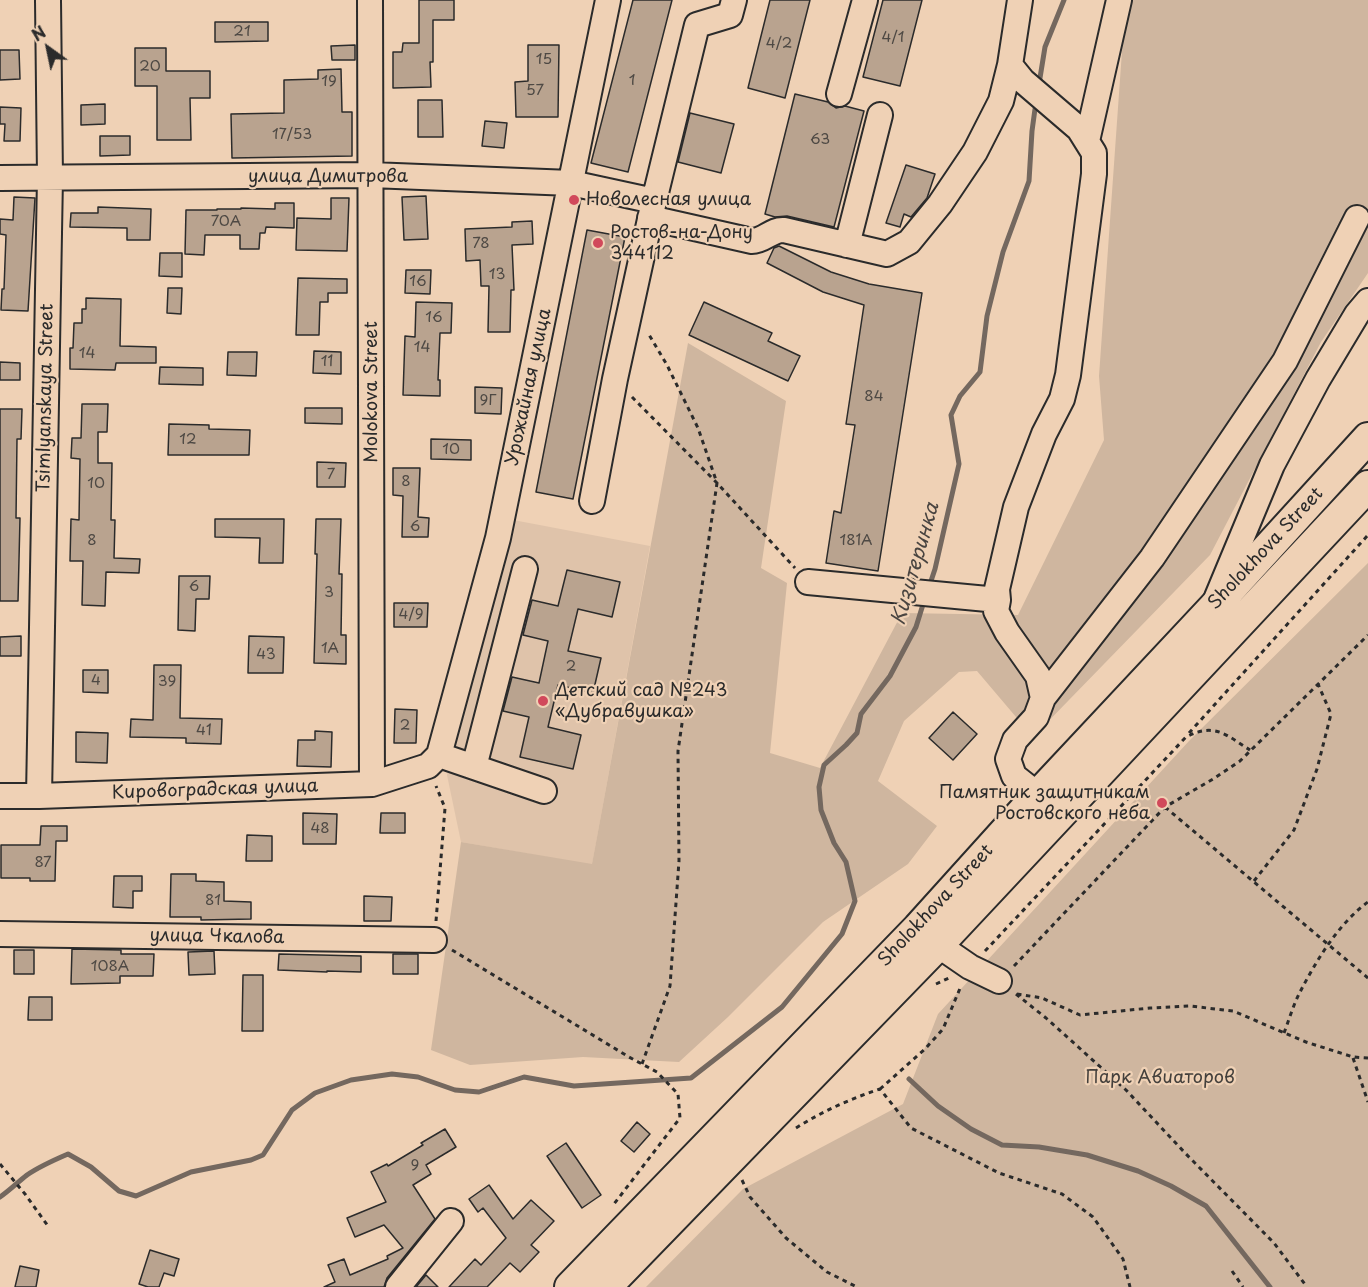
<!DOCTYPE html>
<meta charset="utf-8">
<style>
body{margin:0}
#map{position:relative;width:1368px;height:1287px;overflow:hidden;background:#efd1b5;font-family:"Playpen Sans",sans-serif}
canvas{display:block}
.north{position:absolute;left:18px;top:18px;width:60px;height:60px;-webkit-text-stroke:4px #efd1b5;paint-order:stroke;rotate:327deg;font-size:16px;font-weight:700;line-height:24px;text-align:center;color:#2b2b2b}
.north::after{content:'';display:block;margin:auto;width:21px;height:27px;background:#2b2b2b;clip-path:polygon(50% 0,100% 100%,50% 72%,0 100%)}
</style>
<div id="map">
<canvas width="1368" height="1287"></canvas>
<div class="north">N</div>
</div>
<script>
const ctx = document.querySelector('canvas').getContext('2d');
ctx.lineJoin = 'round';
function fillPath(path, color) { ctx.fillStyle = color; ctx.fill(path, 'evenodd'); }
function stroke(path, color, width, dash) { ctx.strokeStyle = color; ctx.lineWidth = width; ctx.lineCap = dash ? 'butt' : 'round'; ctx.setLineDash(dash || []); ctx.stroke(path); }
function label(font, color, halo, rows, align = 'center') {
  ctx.font = font + ' "Playpen Sans",sans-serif'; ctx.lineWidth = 4.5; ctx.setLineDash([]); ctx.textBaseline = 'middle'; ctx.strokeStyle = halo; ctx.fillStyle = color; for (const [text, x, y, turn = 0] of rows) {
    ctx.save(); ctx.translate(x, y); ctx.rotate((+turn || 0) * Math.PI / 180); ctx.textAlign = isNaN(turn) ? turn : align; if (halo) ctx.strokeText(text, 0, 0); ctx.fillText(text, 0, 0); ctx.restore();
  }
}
fillPath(new Path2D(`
 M508 519 650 546 592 865 461 842 447 775Z`), '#dfc3aa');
fillPath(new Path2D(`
 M1130 0H1368V273L1321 342 1210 555 1033 737 977 671 959 672 904 721 878 781 937 826 908 864 823 922 728 1017 679 1062 583 1057 470 1065 431 1050 461 842 592 864 688 343 786 401 761 568 787 583 770 753 820 768 902 613 1018 615 1104 440 1099 376 1123 37Z
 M1368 563V1287H646L743 1189 903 1104 938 1014 1189 741Z`), '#cfb69f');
stroke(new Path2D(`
 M1039 84 1045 47 1064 0
 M929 587 935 569 959 464 951 415 960 396 980 372 987 316 1003 252 1029 181 1032 131 1035 109
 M909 1079 938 1106 971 1129 1002 1145 1039 1147 1087 1155 1138 1171 1171 1186 1206 1206 1270 1287
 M0 1197C10 1190 18 1182 27 1175 40 1166 54 1160 68 1154L91 1167 119 1191 136 1196 191 1172 251 1160 263 1155 292 1110 315 1093 351 1080 392 1074 418 1077 455 1090 479 1092 524 1077 574 1086 691 1078 782 1007 842 934 855 901 846 862 834 843 821 810 819 787 824 765 846 745 857 733 861 714 890 676 916 627 925 598`), '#74685f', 5);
const building = new Path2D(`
 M419 0H454V20H433V62H430L431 87 393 88V52H402L403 43H419Z
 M633 0H672L628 172 591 163Z
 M770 0H810L785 98 748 88Z
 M883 0H922L900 86 863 77Z
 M215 22H268V41L215 42Z
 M355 45V60H332L331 46Z
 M528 45H559L558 117H516L515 82 528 81Z
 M135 48H166V71H210V98H190L191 140H157V86H135Z
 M0 50H19L20 79 0 80Z
 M341 69 342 112H352V156L232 158 231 114 284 113V80L318 79V70Z
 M795 94 828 102 836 108 845 106 864 111 834 227 787 216 775 217 765 214Z
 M418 100H442L443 137H418Z
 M105 104V124L81 125V105Z
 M0 107 21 108 20 141H4L5 124H0Z
 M690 113 734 124 721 173 678 162Z
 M485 121 507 123 504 148 482 146Z
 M100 136H130V155L100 156Z
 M906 165 935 174 927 198 911 217 904 214 900 227 886 223Z
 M426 196 428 239 404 240 402 197Z
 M14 197 35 198 28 311 1 310 2 289H4L6 235 0 234V219L13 220Z
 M331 198H349L347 251 296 250 297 218 331 219Z
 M275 203H294V228L266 227 265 233H260L259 249H240V235H205L204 255 185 254 186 210H217V209H241V208L275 209Z
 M98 207 151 209 150 240H127V228L70 227 71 213H98Z
 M532 221 533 244 512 245 514 290H511L510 332H488L489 286H481L480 260 466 261 465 229 512 227V222Z
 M587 230 625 237 573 499 536 492Z
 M779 246 831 272 869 284 922 293 878 571 826 563 834 511 841 513 855 425 846 424 864 305 823 292 767 263 774 248Z
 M160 253H182V277L159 276Z
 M406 270H431L430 294 405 293Z
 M298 278 347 279V293H328V302H320L319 335H296Z
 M168 288H182L181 314 167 313Z
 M86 298 121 299 120 346 156 347V363H116L115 370 70 369V348H73L74 323H82V309H86Z
 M416 302 452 303 451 333H440L438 380H440V396L403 395 405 336 415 337Z
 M704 302 772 333 768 341 800 356 788 381 689 335Z
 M314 351 341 352V374L313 373Z
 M228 352H257L256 376 227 375Z
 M0 362 20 363V380H0Z
 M160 367 203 368V385L159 384Z
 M475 387 502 388 501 414 475 413Z
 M82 404H108L107 432H98V463H112L111 520H115L114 558 140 559 139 573 106 572 105 606 82 605 83 561H70L71 519 79 520 80 459 71 458 72 438H81Z
 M305 408H342V424L305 423Z
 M0 409H22L21 439H17L16 518H20L18 601H0Z
 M169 424 209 425V429L250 430 249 455H168Z
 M431 439 471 440V460L431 459Z
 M317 462 346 463 345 487H317Z
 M393 468H420L418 517 429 518 428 537H402L403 496 393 495Z
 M215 519H284L283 563H259L260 538 215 537Z
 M316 519H341L339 574H342L341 635H346V664L314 663 317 554H315Z
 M567 570 620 582 612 617 578 609 568 651 601 658 593 693 558 685 548 727 581 735 573 769 520 757 529 717 503 711 512 677 539 683 548 641 523 635 532 600 558 606Z
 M179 576H210L209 599H196L195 631 178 630Z
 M394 603H428L427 627H394Z
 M21 636V656H0V637Z
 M249 636 284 637 283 673H248Z
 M154 665H181L180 718 222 719 221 744 186 743V738L130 737 131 719 153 720Z
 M83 670H108V693L83 692Z
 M395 709 417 710 416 743H394Z
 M953 712 977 734 953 760 929 738Z
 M315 731 332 732 331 767 297 766 298 740H315Z
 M76 732 108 733 107 763 76 762Z
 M303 813 337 814 336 844H303Z
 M381 813H405V833H380Z
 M41 826H67V841H56L55 881H30V878H1V845H40Z
 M247 835 272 836V861H246Z
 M171 874H196V881L224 882V901L251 902V919L201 920V917H170Z
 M114 876H142V891H133V908L113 907Z
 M364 896 392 897 391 921H364Z
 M72 949 121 950V954H154L153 976H120V983L71 984Z
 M14 950H34V974H14Z
 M214 951 215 974 189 975 188 952Z
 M279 954 361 956V972L327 971V972L278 970Z
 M393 954H418V974H393Z
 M243 975H263V1031H242Z
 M29 997H52V1020H28Z
 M637 1122 650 1134 634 1152 621 1141Z
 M445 1129 456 1147 426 1165 431 1174 413 1185 435 1219 387 1278 384 1287H324L335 1282 328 1265 344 1259 350 1275 388 1259 387 1256 403 1248 384 1225 355 1237 347 1218 386 1202 371 1172 387 1164 388 1166 423 1145 421 1143Z
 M566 1143 601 1195 582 1208 547 1156Z
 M489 1185 513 1219 531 1200 554 1221 531 1245 539 1252 520 1272 510 1263 487 1287H449L475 1259 481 1265 506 1238 483 1208 478 1212 469 1199Z
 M150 1250 179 1259 174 1276 164 1273 159 1287H148L139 1284Z
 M20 1266 39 1270 36 1287H15Z
 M426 1275 438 1287H416Z`);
fillPath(building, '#b9a38f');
stroke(building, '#2b2b2b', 1.5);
const minor = new Path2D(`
 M370 0 372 784
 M1020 0 1010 65 1023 81 1079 129 1094 153V174L1068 375 1062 399 1044 434 1016 507 997 589 998 600 996 611 1007 632 1038 676 1043 698 1036 717 1015 740 1008 759 1014 776 1038 795
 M839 94 865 0
 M1087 141 1119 0
 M0 178 371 175 571 183 654 201
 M650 218 752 241C764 241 772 229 784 230L887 254 909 242 940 204 975 152 1001 101 1010 65
 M847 245 880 115
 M592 501 615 379 654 201 697 25 730 15 734 0
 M808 582 998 600
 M1217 597 1272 465 1318 379 1357 314 1368 301
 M1043 698 1152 558 1285 361 1357 218
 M439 755 544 791
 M474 767 525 569
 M0 796H39L372 784 428 766 439 755 498 538 608 0
 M39 796 50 177 48 0
 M0 934 434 940
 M938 945 970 967 999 981
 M398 1287 451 1221`);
const major = new Path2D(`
 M570 1287 918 928 1038 795 1213 608 1368 438
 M606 1287 938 945 1368 486`);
stroke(minor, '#2b2b2b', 28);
stroke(major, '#2b2b2b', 34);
stroke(new Path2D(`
 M632 397 717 483 795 568
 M1189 733 1368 535
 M1165 807 1368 978
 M1254 881 1294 830 1317 769 1331 714 1318 684
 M436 921 445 808 436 786
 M452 950 629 1057 657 1072 678 1094 680 1118 614 1204
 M985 951 1186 737C1215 722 1226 735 1250 750
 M1014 966 1165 807 1213 779 1240 761 1368 635
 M936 984 949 978
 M1016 994 1046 1018 1126 1090 1186 1154 1274 1243 1307 1287
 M1017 994 1042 998 1080 1015 1150 1008 1190 1006 1233 1011 1306 1042 1353 1057 1368 1058
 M1284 1033C1289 1020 1293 1006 1299 994 1316 961 1338 924 1368 902
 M1353 1058 1368 1102
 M642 1064 670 986 679 861 678 751 717 483 698 428 667 365 648 333
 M880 1089 925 1049 943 1029 961 986
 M796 1128C823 1111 850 1099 880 1089L911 1128 999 1173 1062 1194 1093 1217 1123 1259 1130 1287
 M0 1164 25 1194 48 1226
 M742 1180 750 1197 786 1238 827 1272 857 1287
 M1232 1271 1243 1287`), '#2b2b2b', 3, [4.5, 4.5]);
stroke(minor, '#efd1b5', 24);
stroke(major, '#efd1b5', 30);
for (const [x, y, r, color] of [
 [574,200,6,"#d1495b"],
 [598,243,6,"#d1495b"],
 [543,701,6,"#d1495b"],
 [1162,803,6,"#d1495b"]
]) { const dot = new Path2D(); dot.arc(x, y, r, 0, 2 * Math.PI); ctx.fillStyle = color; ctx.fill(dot); stroke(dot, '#efd1b5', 2); }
label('15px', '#4e4944', null, [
 ["21",242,32],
 ["4/1",893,38],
 ["4/2",779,44],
 ["15",544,60],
 ["20",150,67],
 ["1",632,81],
 ["19",329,82],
 ["57",535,91],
 ["17/53",292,135],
 ["63",820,140],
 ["70А",226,222],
 ["78",481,244],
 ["13",497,275],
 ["16",418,282],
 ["16",434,318],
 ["14",422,348],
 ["14",87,354],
 ["11",327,362],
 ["84",874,397],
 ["9Г",488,401],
 ["12",188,440],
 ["10",451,450],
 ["7",331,475],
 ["8",406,482],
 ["10",96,484],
 ["6",415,527],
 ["8",92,541],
 ["181А",856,541],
 ["6",194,587],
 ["3",329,593],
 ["4/9",411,615],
 ["1А",330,649],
 ["43",266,655],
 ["2",571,667],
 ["4",96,681],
 ["39",167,682],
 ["2",405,726],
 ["41",204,731],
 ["48",320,829],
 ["87",43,863],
 ["81",213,901],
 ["108А",110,967],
 ["9",415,1166]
]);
label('18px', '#2b2b2b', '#efd1b5', [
 ["улица Димитрова",328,177],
 ["Урожайная улица",529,387,-78],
 ["Molokova Street",372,392,-90],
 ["Tsimlyanskaya Street",46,398,-89],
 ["Sholokhova Street",1266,549,-47],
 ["Кировоградская улица",215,790,-2],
 ["Sholokhova Street",936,906,-47],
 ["улица Чкалова",217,937,1]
]);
label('18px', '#2b2b2b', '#efd1b5', [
 ["Новолесная улица",586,200],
 ["Ростов-на-Дону",610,233],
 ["344112",610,254],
 ["Детский сад №243",555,691],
 ["«Дубравушка»",555,712],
 ["Памятник защитникам",1150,793,"right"],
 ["Ростовского неба",1150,814,"right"]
], 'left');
label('18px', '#44403c', '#efd1b5', [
 ["Парк Авиаторов",1160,1078]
]);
label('italic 20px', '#494440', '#efd1b5', [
 ["Кизитеринка",916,564,-74]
]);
</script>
